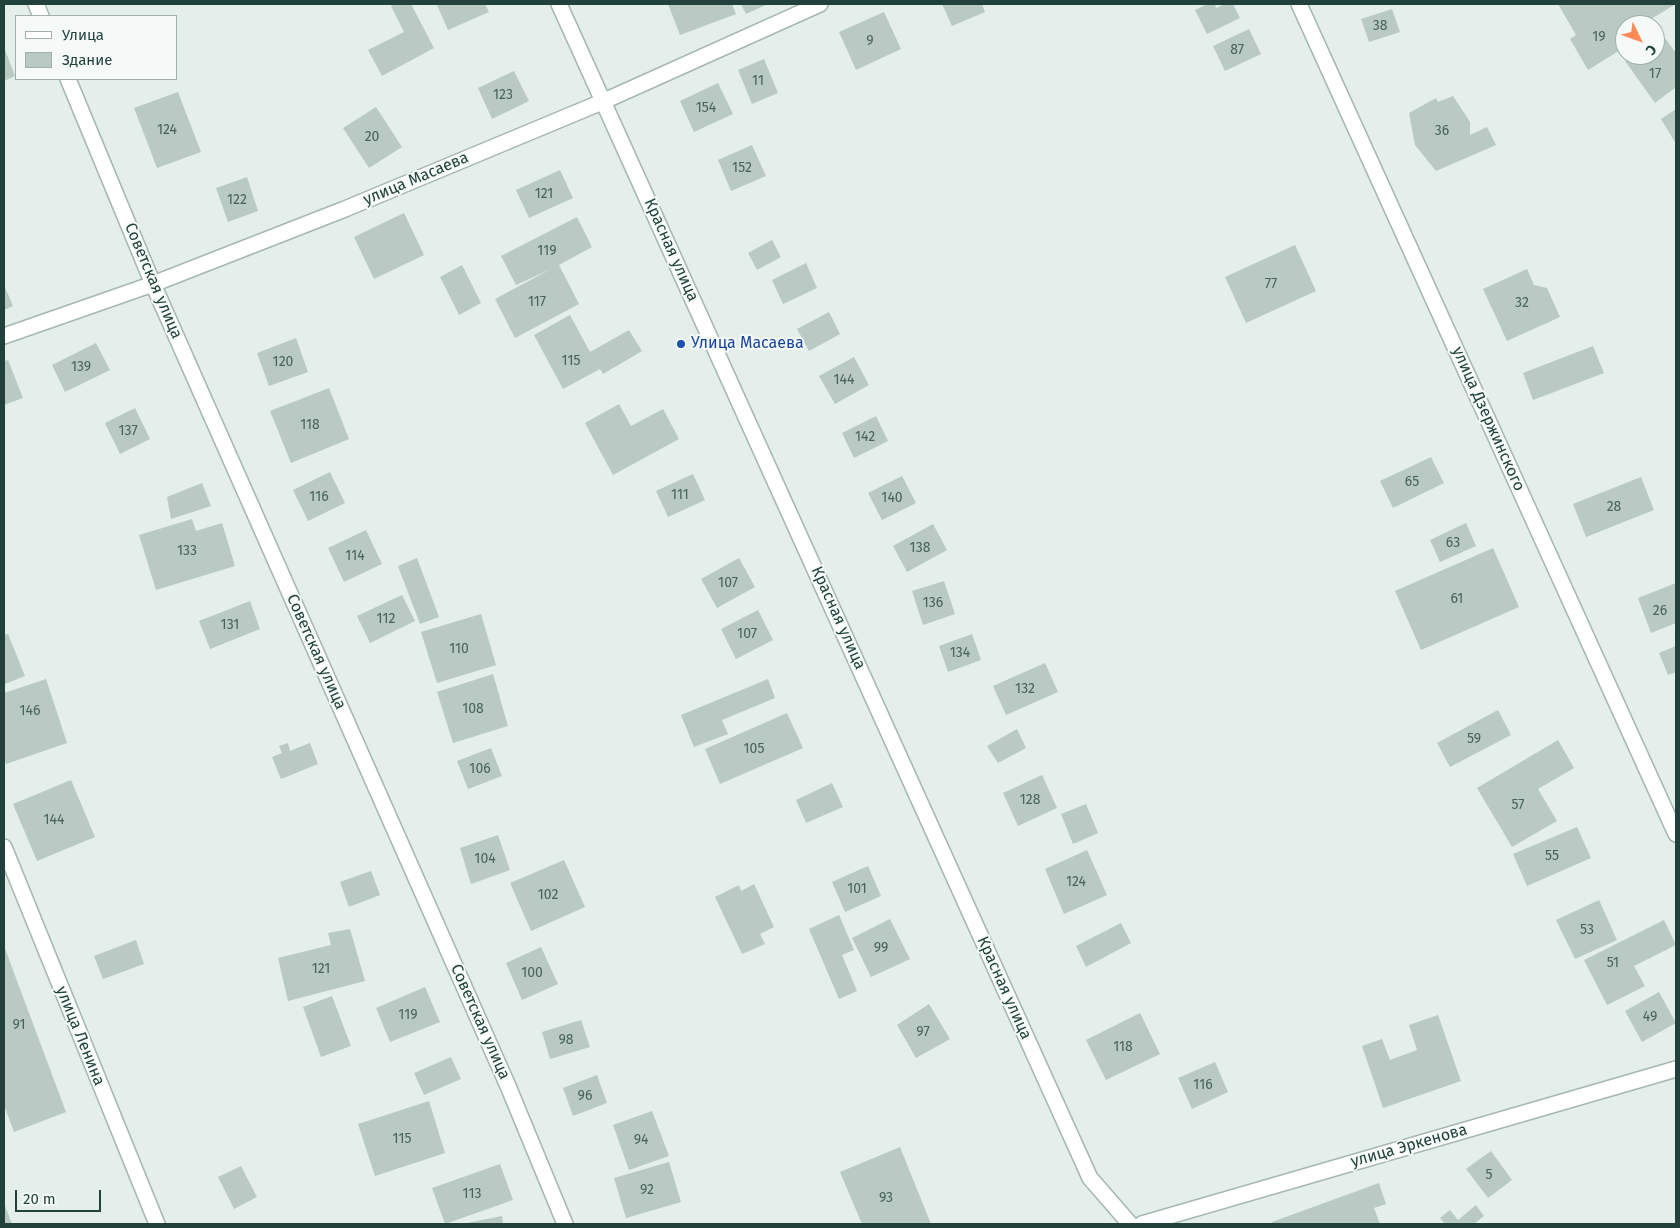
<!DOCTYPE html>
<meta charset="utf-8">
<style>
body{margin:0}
#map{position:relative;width:1680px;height:1228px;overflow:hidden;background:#e4eeea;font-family:"Fira Sans",sans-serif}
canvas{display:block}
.frame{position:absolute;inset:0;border:5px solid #22413b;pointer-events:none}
.legend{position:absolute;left:15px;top:15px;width:162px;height:65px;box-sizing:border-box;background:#f5faf8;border:1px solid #a1b0ac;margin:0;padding:6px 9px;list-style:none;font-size:15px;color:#22413b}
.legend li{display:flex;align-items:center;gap:10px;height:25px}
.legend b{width:25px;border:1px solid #a1b0ac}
.north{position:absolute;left:1615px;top:15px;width:50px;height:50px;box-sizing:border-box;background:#f5faf8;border:1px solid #a1b0ac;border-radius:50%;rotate:132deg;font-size:14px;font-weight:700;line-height:20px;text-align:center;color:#22413b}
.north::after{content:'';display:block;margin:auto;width:18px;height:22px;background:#fb8a55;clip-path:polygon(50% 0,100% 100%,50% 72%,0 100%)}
.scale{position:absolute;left:15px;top:1190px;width:86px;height:22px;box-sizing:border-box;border:2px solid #22413b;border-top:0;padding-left:6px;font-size:15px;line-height:18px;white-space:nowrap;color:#22413b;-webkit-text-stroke:4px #f5faf8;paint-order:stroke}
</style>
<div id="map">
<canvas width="1680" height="1228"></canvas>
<div class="frame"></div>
<ul class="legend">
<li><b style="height:6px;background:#fff"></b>Улица</li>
<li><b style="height:14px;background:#b9c9c4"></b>Здание</li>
</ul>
<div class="north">С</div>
<div class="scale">20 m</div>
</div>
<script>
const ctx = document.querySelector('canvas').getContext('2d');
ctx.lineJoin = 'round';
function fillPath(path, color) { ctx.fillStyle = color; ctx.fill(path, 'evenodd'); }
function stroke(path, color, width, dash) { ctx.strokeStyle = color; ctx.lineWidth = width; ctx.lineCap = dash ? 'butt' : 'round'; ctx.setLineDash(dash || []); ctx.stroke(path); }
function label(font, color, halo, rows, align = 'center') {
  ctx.font = font + ' "Fira Sans",sans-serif'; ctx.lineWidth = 4; ctx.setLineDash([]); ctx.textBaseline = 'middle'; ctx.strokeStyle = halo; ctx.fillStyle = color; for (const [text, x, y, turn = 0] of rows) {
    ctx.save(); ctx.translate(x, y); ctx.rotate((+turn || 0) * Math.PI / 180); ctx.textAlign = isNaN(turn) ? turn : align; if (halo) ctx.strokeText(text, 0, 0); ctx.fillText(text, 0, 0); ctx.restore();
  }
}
fillPath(new Path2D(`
 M395 4H411L434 48 382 76 368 50 404 32 391 6Z
 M440 4H485L489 12 448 30 437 5Z
 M668 4H732L736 14 680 35Z
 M741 4H768L746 14Z
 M942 4H982L985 12 952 26Z
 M1208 4H1215L1216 8 1225 4H1233L1240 18 1207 34 1195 10Z
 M1558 4H1676L1641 25H1625V47L1588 70 1570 39 1576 35Z
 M1392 9 1400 32 1369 42 1361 19Z
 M884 12 901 49 856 70 839 32Z
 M1249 29 1261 54 1225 71 1213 46Z
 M1662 34 1676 53V87L1655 103 1625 61 1634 55H1655V39Z
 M4 47 15 76 4 81Z
 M764 59 778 93 752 104 738 70Z
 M514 71 529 101 492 119 478 88Z
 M718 83 733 114 694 132 680 101Z
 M178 92 201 152 157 168 134 108Z
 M1453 96 1470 122V135L1487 127 1496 145 1436 171 1415 145 1409 113 1436 98 1438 102Z
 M376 107 402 147 369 168 343 128Z
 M1676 109V144L1661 119Z
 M752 145 766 176 731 191 718 160Z
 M560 170 573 198 529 218 516 190Z
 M247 177 258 211 228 222 216 188Z
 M404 213 424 255 374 279 354 237Z
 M577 217 592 247 559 265 579 304 515 338 495 299 551 269 516 285 501 256Z
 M772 240 781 257 757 270 748 253Z
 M1295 245 1316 291 1246 323 1225 277Z
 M806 263 817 288 783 304 772 280Z
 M462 265 481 303 459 315 440 277Z
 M1527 269 1534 285 1547 288 1560 317 1507 341 1483 289Z
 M4 285 13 306 4 310Z
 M829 312 840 334 809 351 797 329Z
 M570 315 590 352 629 330 642 351 603 374 600 369 563 389 534 335Z
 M296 338 308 372 269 386 257 353Z
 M96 343 110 370 65 392 52 365Z
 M1593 346 1604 373 1533 400 1523 373Z
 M854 357 869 385 835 404 819 376Z
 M8 360 23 398 4 405V361Z
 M329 388 349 439 291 463 270 411Z
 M619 404 631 426 663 409 679 439 613 475 585 423Z
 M135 408 150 439 120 454 105 423Z
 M876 416 888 441 854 458 842 433Z
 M1431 457 1444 483 1393 508 1380 481Z
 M330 472 345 503 308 521 293 490Z
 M693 474 705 500 668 517 656 491Z
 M902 476 916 503 882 520 868 493Z
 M1641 477 1654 510 1586 537 1573 504Z
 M202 483 211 506 171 519 167 497Z
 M192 519 196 531 222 523 235 566 156 590 139 535Z
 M1466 523 1476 546 1440 562 1430 540Z
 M933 524 947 550 907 572 893 546Z
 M366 530 382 564 344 582 328 548Z
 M1493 548 1519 607 1421 650 1395 591Z
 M417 558 439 617 420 624 398 566Z
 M739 558 755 587 717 608 701 579Z
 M944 581 955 614 923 625 912 591Z
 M1676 583V623L1651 633 1638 598Z
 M402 595 415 621 370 643 357 616Z
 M250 601 260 629 210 649 199 621Z
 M758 610 773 640 736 659 721 629Z
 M481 614 496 665 437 683 421 632Z
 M8 634 25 676 5 684 4 680V635Z
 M972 634 981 660 948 672 939 646Z
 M1676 646V672L1668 675 1659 653Z
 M1045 663 1058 692 1006 715 993 686Z
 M493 674 508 726 453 743 437 692Z
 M46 679 67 743 6 764 4 758V693Z
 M768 679 775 698 722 720 728 734 694 747 681 715Z
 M1498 710 1511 735 1450 767 1437 743Z
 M787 713 803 748 720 784 705 749Z
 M1017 729 1026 748 998 763 987 746Z
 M1558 740 1574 768 1538 789 1557 821 1512 847 1477 788Z
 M288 743 290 751 310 743 318 764 281 779 272 757 282 753 279 746Z
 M491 748 502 776 468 789 457 761Z
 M1042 775 1057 808 1018 826 1003 793Z
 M71 780 95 837 37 861 13 804Z
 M832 783 843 807 806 823 796 800Z
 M1086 804 1098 833 1073 844 1061 814Z
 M1577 827 1591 858 1527 886 1513 854Z
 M498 835 510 870 471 884 460 848Z
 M1087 850 1107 895 1064 914 1045 869Z
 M564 860 585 907 531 931 510 883Z
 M868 866 881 896 845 912 832 882Z
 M371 871 380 895 349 907 340 882Z
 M754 884 774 927 760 934 765 944 742 954 715 897 739 885 741 891Z
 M1599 900 1617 940 1575 959 1556 920Z
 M839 915 854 950 842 955 857 991 839 999 809 929Z
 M890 919 910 959 871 977 852 938Z
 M1664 920 1676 945 1634 966 1645 986 1607 1005 1584 960Z
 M1121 923 1131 943 1086 967 1076 946Z
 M350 929 365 981 288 1001 278 958 331 945 328 933Z
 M136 940 144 964 103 979 94 956Z
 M4 946 66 1112 14 1132 4 1105Z
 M541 947 558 984 522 1000 506 963Z
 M425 987 440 1022 390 1042 376 1008Z
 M1659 992 1676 1023 1642 1042 1625 1011Z
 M332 996 351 1046 321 1057 303 1007Z
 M929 1004 950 1039 916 1058 897 1025Z
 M1140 1013 1160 1054 1106 1080 1086 1040Z
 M1438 1015 1461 1081 1383 1108 1362 1046 1382 1039 1390 1060 1417 1050 1409 1025Z
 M581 1020 590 1047 550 1059 542 1032Z
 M451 1057 461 1079 424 1095 414 1073Z
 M1215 1062 1228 1092 1192 1109 1178 1078Z
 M597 1075 607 1103 573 1116 563 1088Z
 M429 1101 445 1153 375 1176 358 1124Z
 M652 1111 669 1156 629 1170 613 1125Z
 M900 1147 931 1224H862L840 1172Z
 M1491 1151 1512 1180 1488 1198 1466 1169Z
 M669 1162 681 1202 626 1218 614 1178Z
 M500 1164 513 1200 445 1224 432 1188Z
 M241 1166 257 1197 234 1209 218 1177Z
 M1379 1183 1386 1204 1374 1208 1380 1224H1273L1272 1222Z
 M4 1203 12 1224H4Z
 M1476 1205 1484 1216 1474 1224H1445L1440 1218 1450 1210 1458 1220Z
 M502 1216 503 1224H467V1223Z`), '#b9c9c4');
const minor = new Path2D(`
 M36 4 41 16
 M1299 4 1676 834
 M68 79 153 284 508 1086 565 1224
 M4 336 153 284 345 209 602 102 820 4
 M4 847 157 1224`);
const tertiary = new Path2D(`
 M559 4 1090 1178 1130 1224
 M1142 1224 1676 1069`);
stroke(minor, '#a6b7b2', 18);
stroke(tertiary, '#a6b7b2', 18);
stroke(minor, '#fff', 15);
stroke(tertiary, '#fff', 15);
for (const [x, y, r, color] of [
 [681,344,5,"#1a4fb4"]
]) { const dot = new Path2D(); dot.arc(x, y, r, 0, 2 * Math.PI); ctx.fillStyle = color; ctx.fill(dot); stroke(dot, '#f5faf8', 2); }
label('14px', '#48635d', null, [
 ["38",1380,26],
 ["19",1599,37],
 ["9",870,41],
 ["87",1237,50],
 ["17",1655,74],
 ["11",758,81],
 ["123",503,95],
 ["154",706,108],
 ["124",167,130],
 ["36",1442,131],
 ["20",372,137],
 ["152",742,168],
 ["121",544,194],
 ["122",237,200],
 ["119",547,251],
 ["77",1271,284],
 ["117",537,302],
 ["32",1522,303],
 ["115",571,361],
 ["120",283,362],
 ["139",81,367],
 ["144",844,380],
 ["118",310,425],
 ["137",128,431],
 ["142",865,437],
 ["65",1412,482],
 ["111",680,495],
 ["116",319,497],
 ["140",892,498],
 ["28",1614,507],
 ["63",1453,543],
 ["138",920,548],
 ["133",187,551],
 ["114",355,556],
 ["107",728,583],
 ["61",1457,599],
 ["136",933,603],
 ["26",1660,611],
 ["112",386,619],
 ["131",230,625],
 ["107",747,634],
 ["110",459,649],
 ["134",960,653],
 ["132",1025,689],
 ["108",473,709],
 ["146",30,711],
 ["59",1474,739],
 ["105",754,749],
 ["106",480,769],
 ["128",1030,800],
 ["57",1518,805],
 ["144",54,820],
 ["55",1552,856],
 ["104",485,859],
 ["124",1076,882],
 ["101",857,889],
 ["102",548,895],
 ["53",1587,930],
 ["99",881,948],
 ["51",1613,963],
 ["121",321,969],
 ["100",532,973],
 ["119",408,1015],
 ["49",1650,1017],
 ["91",19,1025],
 ["97",923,1032],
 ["98",566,1040],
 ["118",1123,1047],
 ["116",1203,1085],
 ["96",585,1096],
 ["115",402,1139],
 ["94",641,1140],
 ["5",1489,1175],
 ["92",647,1190],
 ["113",472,1194],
 ["93",886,1198]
]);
label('16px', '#22413b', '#f5faf8', [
 ["улица Масаева",416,179,-23],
 ["Красная улица",671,250,66],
 ["Советская улица",153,281,67],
 ["улица Дзержинского",1488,419,66],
 ["Красная улица",838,618,66],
 ["Советская улица",316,652,66],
 ["Красная улица",1004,988,66],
 ["Советская улица",480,1022,66],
 ["улица Ленина",80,1036,68],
 ["улица Эркенова",1409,1146,-16]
]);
label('16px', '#164399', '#f5faf8', [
 ["Улица Масаева",691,344]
], 'left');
</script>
